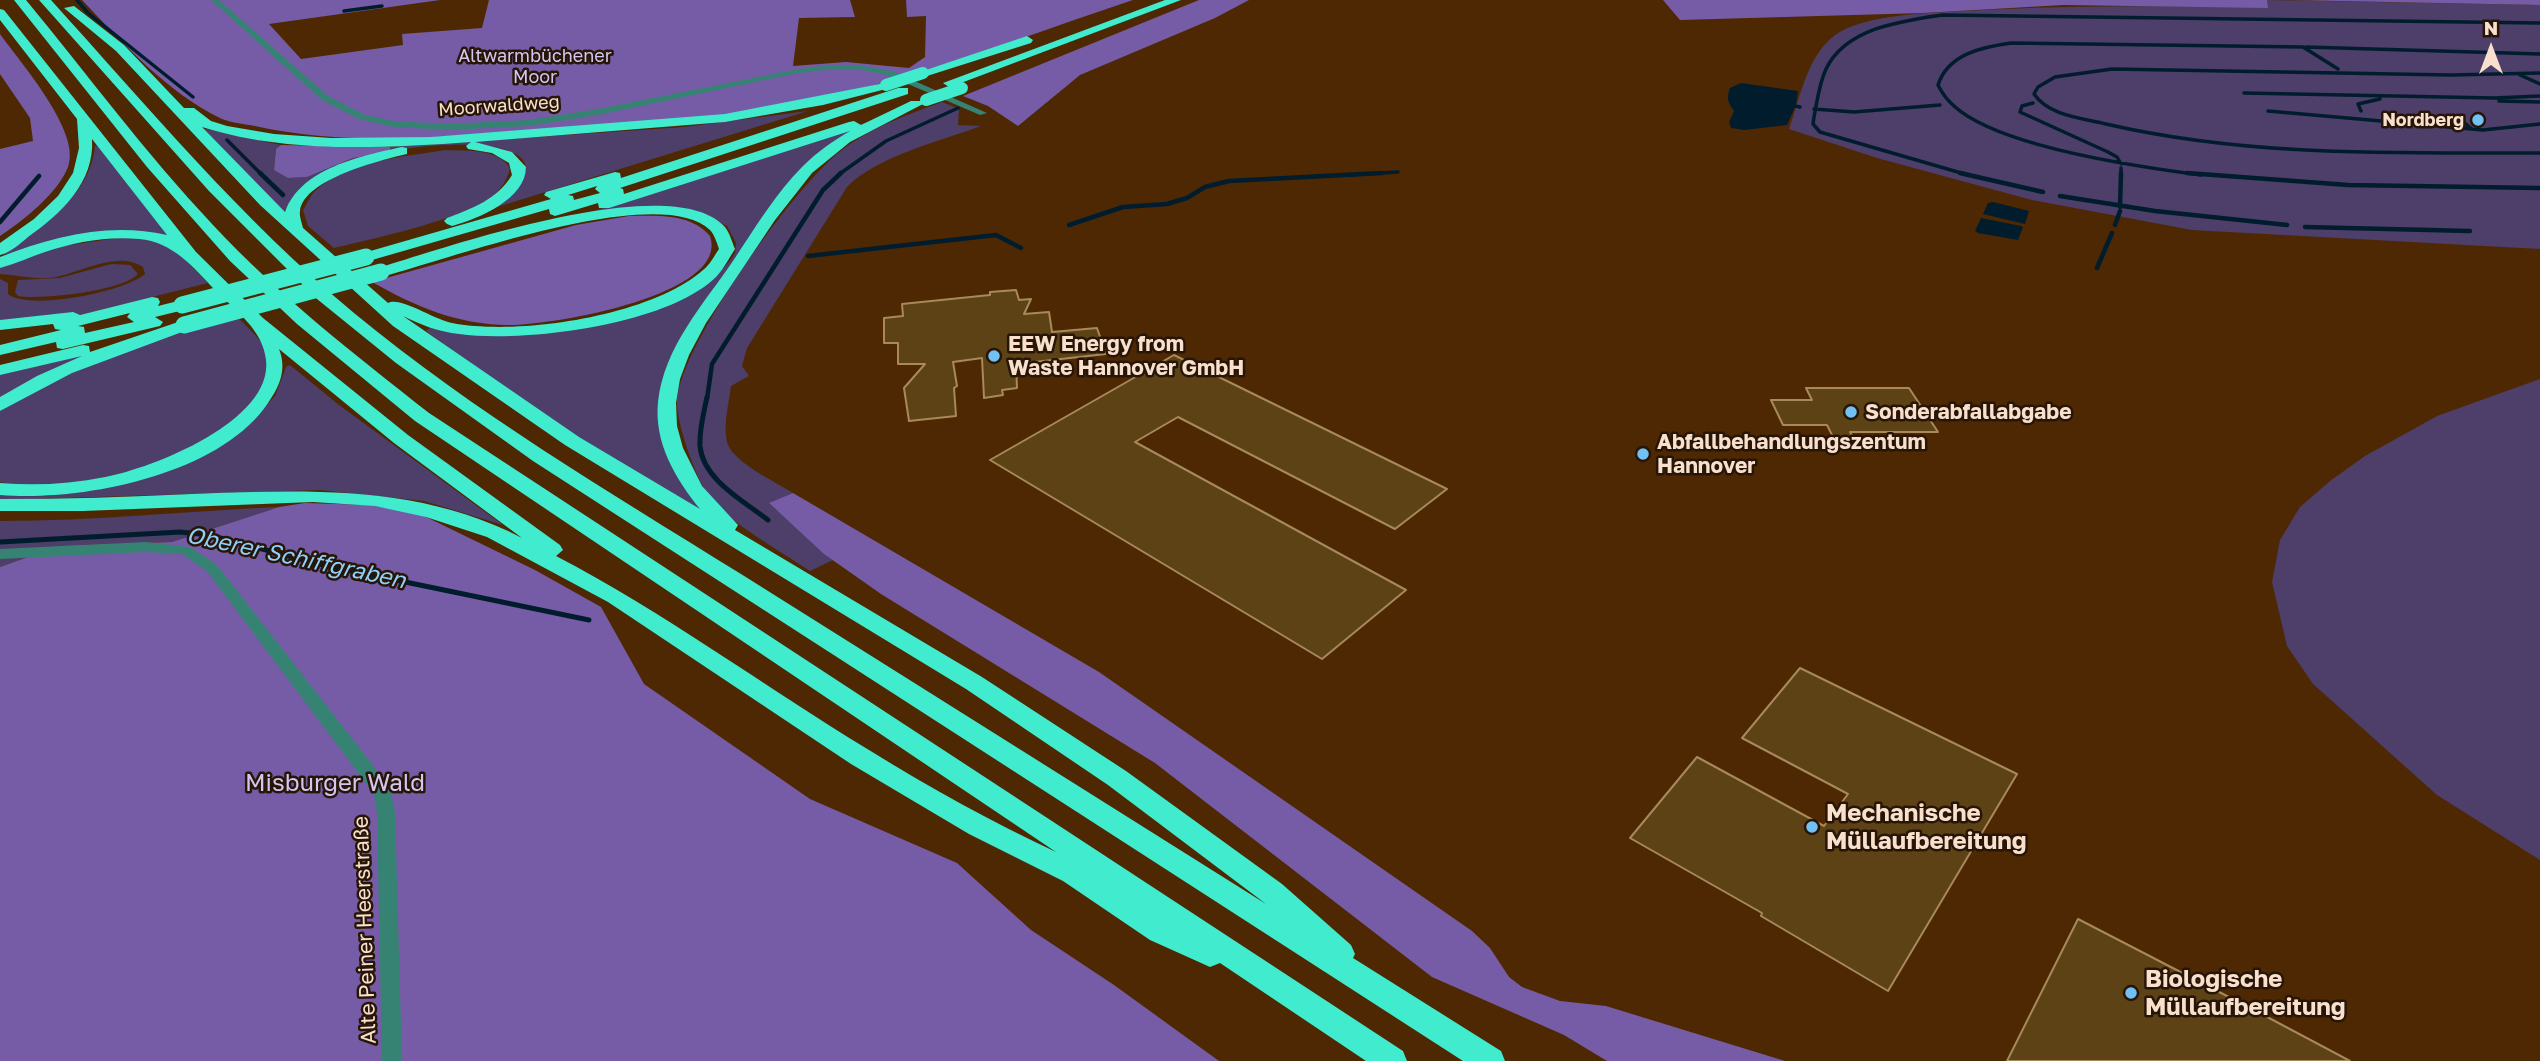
<!DOCTYPE html>
<meta charset="utf-8">
<style>
body{margin:0}
#map{position:relative;width:2540px;height:1061px;overflow:hidden;background:#4e2803;font-family:"Golos Text",sans-serif}
canvas{display:block}
.north{position:absolute;left:2456px;top:14px;width:70px;height:70px;-webkit-text-stroke:5px #271608;paint-order:stroke;rotate:0deg;font-size:19px;font-weight:700;line-height:28px;text-align:center;color:#f9e0cd}
.north::after{content:'';display:block;margin:auto;width:24px;height:32px;background:#f9e0cd;clip-path:polygon(50% 0,100% 100%,50% 72%,0 100%)}
</style>
<div id="map">
<canvas width="2540" height="1061"></canvas>
<div class="north">N</div>
</div>
<script>
const ctx = document.querySelector('canvas').getContext('2d');
ctx.lineJoin = 'round';
function fillPath(path, color) { ctx.fillStyle = color; ctx.fill(path, 'evenodd'); }
function stroke(path, color, width, dash) { ctx.strokeStyle = color; ctx.lineWidth = width; ctx.lineCap = dash ? 'butt' : 'round'; ctx.setLineDash(dash || []); ctx.stroke(path); }
function label(font, color, halo, rows, align = 'center') {
  ctx.font = font + ' "Golos Text",sans-serif'; ctx.lineWidth = 5; ctx.setLineDash([]); ctx.textBaseline = 'middle'; ctx.strokeStyle = halo; ctx.fillStyle = color; for (const [text, x, y, turn = 0] of rows) {
    ctx.save(); ctx.translate(x, y); ctx.rotate((+turn || 0) * Math.PI / 180); ctx.textAlign = isNaN(turn) ? turn : align; if (halo) ctx.strokeText(text, 0, 0); ctx.fillText(text, 0, 0); ctx.restore();
  }
}
fillPath(new Path2D(`
 M2267 0 2540 5V249L2192 230 2032 200 1877 158 1789 129C1800 98 1807 56 1835 35 1865 14 1929 13 1964 11 2066 5 2166 6 2267 7Z
 M942 102 959 109 958 125 981 126C941 141 877 156 847 187L747 348 742 366 749 376 731 386C729 403 723 424 727 442 732 462 776 482 793 493L770 504 833 560 810 571C781 551 728 523 708 495 696 479 675 419 677 400 681 344 796 184 842 150 872 127 907 115 942 102Z
 M808 111 497 207C589 132 435 142 393 151 373 155 353 168 334 177 314 186 293 191 284 213L201 128 281 145 276 149 274 169 289 178 307 177 353 158 389 152 390 147 684 127Z
 M868 122 809 163 661 392 706 513 702 515 532 408 426 331 430 328 453 332 570 329 711 280 730 261 735 253 736 243 727 226 699 212 662 207 591 212Z
 M95 146H98L170 236 151 233 2 255C40 228 90 197 95 146Z
 M445 150C467 151 497 148 510 168 508 178 502 188 494 195 466 219 372 239 334 248L308 226 303 210C307 204 310 196 315 191 347 160 404 157 445 150Z
 M99 238C161 237 165 238 208 283L84 314 53 320 0 323V279L8 283V294C30 311 124 292 145 274L143 267C116 249 78 275 49 278 32 279 17 275 0 274V266L45 249Z
 M111 264 130 265 138 274C123 291 41 300 18 296L15 292 18 280 60 278Z
 M237 317C248 328 267 343 268 359 274 448 67 500 0 482V411L29 392 140 342Z
 M89 353 0 401V374Z
 M290 365 339 405 503 525 424 501 320 490 0 500V495L47 496 90 490 249 423 275 396 286 367Z
 M2540 379V860L2437 795 2313 684 2287 646 2272 582 2280 540 2300 507 2330 481 2365 456 2437 416Z
 M279 507 172 542 59 546 0 567V521C93 521 186 511 279 507Z`), '#4d3e6a');
fillPath(new Path2D(`
 M82 0H440L269 24 301 59 403 45 402 34 482 28 489 0H850L855 17 799 18 793 66 846 62 909 68 925 57 926 16 907 17 906 0H1133C1031 34 929 74 824 98 711 123 593 125 478 134 405 140 327 142 255 126 245 124 232 123 222 119 166 92 124 44 82 0Z
 M1199 0H1249L1215 18 1080 75 1018 126 988 106 963 96Z
 M1663 0H2267L2268 8 2063 5 1923 13 1680 20Z
 M2288 0H2540V5Z
 M0 34C20 62 82 132 68 167 58 193 23 221 0 236V149L33 141 30 118 0 74Z
 M281 145 390 147V152L353 158 307 177 288 178 274 170 276 149Z
 M629 216C657 216 690 213 710 236 731 296 547 326 508 325 455 324 417 307 372 282L576 225Z
 M793 493 1099 672 1472 931 1490 948 1509 977 1522 987 1560 1001 1606 1006 1785 1061H1607L1564 1035 1432 977 1155 763 881 594 824 554 769 503Z
 M305 503 370 505 420 514 535 570 601 607 644 684 810 799 957 863 1031 930 1114 985 1219 1061H0V567L59 546 172 542 279 507Z`), '#765ca6');
fillPath(new Path2D(`
 M1741 83 1798 91 1796 105 1787 125 1744 130 1731 128 1729 122 1734 111C1728 102 1726 99 1730 88Z
 M1993 202 2029 211 2025 224 1983 214 1988 203Z
 M1981 218 2021 226 2023 227 2018 240 1978 233 1975 231Z`), '#011d2d');
stroke(new Path2D(`
 M77 0 88 13 193 97
 M344 11 382 6
 M2306 47 2540 54
 M2540 73 2451 75 2112 69 2055 77 2038 87 2034 94C2049 116 2082 118 2106 124 2248 157 2395 153 2540 153
 M2520 75 2540 84
 M2244 93 2494 98 2540 96
 M2499 101 2540 102
 M2033 103 2022 106 2020 112 2108 152 2117 157 2121 164
 M1795 106 1800 107
 M1814 109 1854 112 1940 105
 M2268 111 2483 130 2540 124
 M2361 111 2358 104 2380 99
 M2461 120 2472 129
 M227 140 262 175
 M838 175 886 141 958 108
 M1349 175 1398 172
 M1968 175 1820 132 1813 124 1814 117C1817 102 1819 84 1826 69 1846 28 1901 21 1942 15L2540 23
 M2121 175V168
 M2201 175C2139 167 1999 147 1954 106 1947 100 1942 93 1938 85 1948 54 1982 47 2011 43L2303 47 2338 69`), '#011d2d', 3.5);
stroke(new Path2D(`
 M260 173 283 195
 M1960 173 2043 192
 M2187 173 2348 185 2540 188
 M2060 196 2155 211 2287 225
 M2120 207 2121 173
 M0 222 39 176
 M1069 225 1123 207 1167 204 1187 198 1205 187 1229 181 1382 173
 M2115 225 2120 211
 M2305 227 2470 231
 M808 256 996 235 1021 248
 M2097 268 2112 233
 M707 399 712 364 823 190 841 173`), '#011d2d', 4.5);
stroke(new Path2D(`
 M707 397C704 412 699 430 700 446 703 480 744 501 768 520
 M0 542 180 532 209 535 323 565 589 620`), '#011d2d', 5);
const building = new Path2D(`
 M1016 290 1019 300 1031 299 1024 314 1049 312 1052 332 1097 328 1106 354 1016 364 1017 388 1002 390 1003 395 984 398 982 358 953 362 957 386 954 388 956 416 909 421 904 388 925 364H898V343H884V318L903 316 902 304 990 295V292Z
 M1174 355 1447 489 1395 529 1178 417 1135 442 1406 590 1322 659 990 460Z
 M1806 388H1909L1938 432H1850L1854 439H1834L1827 425H1783L1771 400H1812Z
 M1800 668 2017 774 1888 991 1761 916 1762 913 1630 838 1697 757 1824 826 1848 794 1742 738Z
 M2078 919 2254 1010 2350 1061H2007Z`);
fillPath(building, '#5c4215');
stroke(building, '#a7895a', 2);
fillPath(new Path2D(`
 M211 0H219L328 96 365 115 393 121 447 124 529 120 598 109 793 70 830 65H858L892 71 987 113 980 115 887 75 858 69H830L793 74 598 115 529 126 447 130 393 127 359 119 322 100Z
 M146 542 190 547 217 565 372 764 391 793 395 813 402 1061H382L377 813 374 794 207 571 182 554 146 552 0 559V549Z`), '#368374');
fillPath(new Path2D(`
 M14 0H26C88 75 146 154 213 225 278 295 354 354 429 413L1403 1051 1407 1061H1366L1220 963 1210 967 1150 940 1063 881 969 834 851 764 608 602 487 537 426 517 375 506 313 502 83 511H0V499C64 499 128 497 192 494 305 490 419 484 522 538L394 443 279 349C287 369 280 386 268 403 220 475 81 502 0 495V483C35 486 70 484 105 477 153 468 273 421 266 360 263 330 236 311 215 290 193 267 173 242 139 239 107 236 75 242 45 252 30 257 15 264 0 268V257C54 236 110 222 167 235L92 139C95 182 61 214 28 237 20 244 11 252 0 255V243L34 219 58 196 73 173 79 148 77 119 0 20V9L4 10 196 252 263 318 408 435 560 545 563 550 556 556C665 613 764 686 869 750 930 788 992 822 1056 852L415 421 297 324 230 261 147 167Z
 M39 0H51C148 107 242 220 354 313 474 412 609 492 741 574 916 684 1091 794 1266 904L1108 785 966 689 565 445 393 326 260 205 116 51 64 8 74 6 124 45 184 108H194L211 121 227 126 274 134 331 138 431 137 725 114 890 82V88L823 105 725 122 475 142 512 152 526 167C526 199 478 219 452 226L447 224 444 221 447 218C471 209 498 199 512 175L509 163 492 153 468 149 466 146 471 142C384 148 287 154 202 127L285 212C301 168 361 156 402 147L407 148V154C381 160 304 179 300 211 299 216 302 223 303 228L388 303C400 296 435 320 452 323 519 336 651 316 703 270 710 265 714 256 719 249 717 243 714 234 710 230 658 181 445 261 381 277L373 272 375 269C444 248 667 170 723 225 729 230 732 242 735 249 729 258 724 268 717 276 669 325 524 343 459 334 439 332 421 325 403 316L579 437 700 509C675 478 654 443 658 402 664 347 703 305 733 261 755 228 775 194 803 166 817 152 833 141 850 131L609 208H599L598 203 555 216 550 214 549 209 372 260 366 262 358 257 360 254 551 199 544 195 546 192 615 172 620 173 621 178 898 88H908V94L620 188 623 189 624 194 849 122 854 121 861 125 911 101H921L923 104 850 142 812 173 775 220 706 323 689 355 680 379 676 403 677 426 683 448 702 486 738 525 735 530 982 677 1126 771 1282 884 1351 945 1355 954 1353 958 1501 1051 1505 1061H1463L533 461 396 363 317 299 209 191ZM597 186 595 189 600 193 574 200 573 196 568 195Z
 M1165 0H1181L953 86 949 87 943 83Z
 M1027 36 1033 40 1031 43 927 76 923 77 917 73Z
 M152 297 158 298 160 302 158 306 78 326 84 327 85 333 134 322 127 317 130 313 182 300 190 305 188 309 155 317 163 322 160 326 63 349 57 348 56 342 0 355V345L61 330 55 329 53 324 0 330V320L73 312 80 315Z
 M184 320 193 325 190 329 72 373 0 411V397L37 376 82 356 0 375V365L83 345 89 346 90 352Z`), '#40ebce');
stroke(new Path2D(`
 M886 85 923 73
 M926 100 962 88`), '#40ebce', 12);
stroke(new Path2D(`
 M182 305 366 257
 M184 325 381 272`), '#40ebce', 17);
for (const [x, y, r, color] of [
 [2478,120,7,"#71c1f5"],
 [994,356,7,"#71c1f5"],
 [1851,412,7,"#71c1f5"],
 [1643,454,7,"#71c1f5"],
 [1812,827,7,"#71c1f5"],
 [2131,993,7,"#71c1f5"]
]) { const dot = new Path2D(); dot.arc(x, y, r, 0, 2 * Math.PI); ctx.fillStyle = color; ctx.fill(dot); stroke(dot, '#271608', 2.5); }
label('18px', '#d3c6f0', '#271608', [
 ["Altwarmbüchener",535,56],
 ["Moor",535,77]
]);
label('18px', '#f9e0cd', '#271608', [
 ["Moorwaldweg",499,106,-4]
]);
label('bold 18px', '#f9e0cd', '#271608', [
 ["Nordberg",2464,120]
], 'right');
label('bold 21px', '#f9e0cd', '#271608', [
 ["EEW Energy from",1008,344],
 ["Waste Hannover GmbH",1008,368],
 ["Sonderabfallabgabe",1865,412],
 ["Abfallbehandlungszentum",1657,442],
 ["Hannover",1657,466]
], 'left');
label('21px', '#f9e0cd', '#271608', [
 ["Alte Peiner Heerstraße",365,930,-92]
]);
label('italic 23px', '#8fcff9', '#271608', [
 ["Oberer Schiffgraben",296,558,12]
]);
label('24px', '#d3c6f0', '#271608', [
 ["Misburger Wald",335,783]
]);
label('bold 24px', '#f9e0cd', '#271608', [
 ["Mechanische",1826,813],
 ["Müllaufbereitung",1826,841],
 ["Biologische",2145,979],
 ["Müllaufbereitung",2145,1007]
], 'left');
</script>
